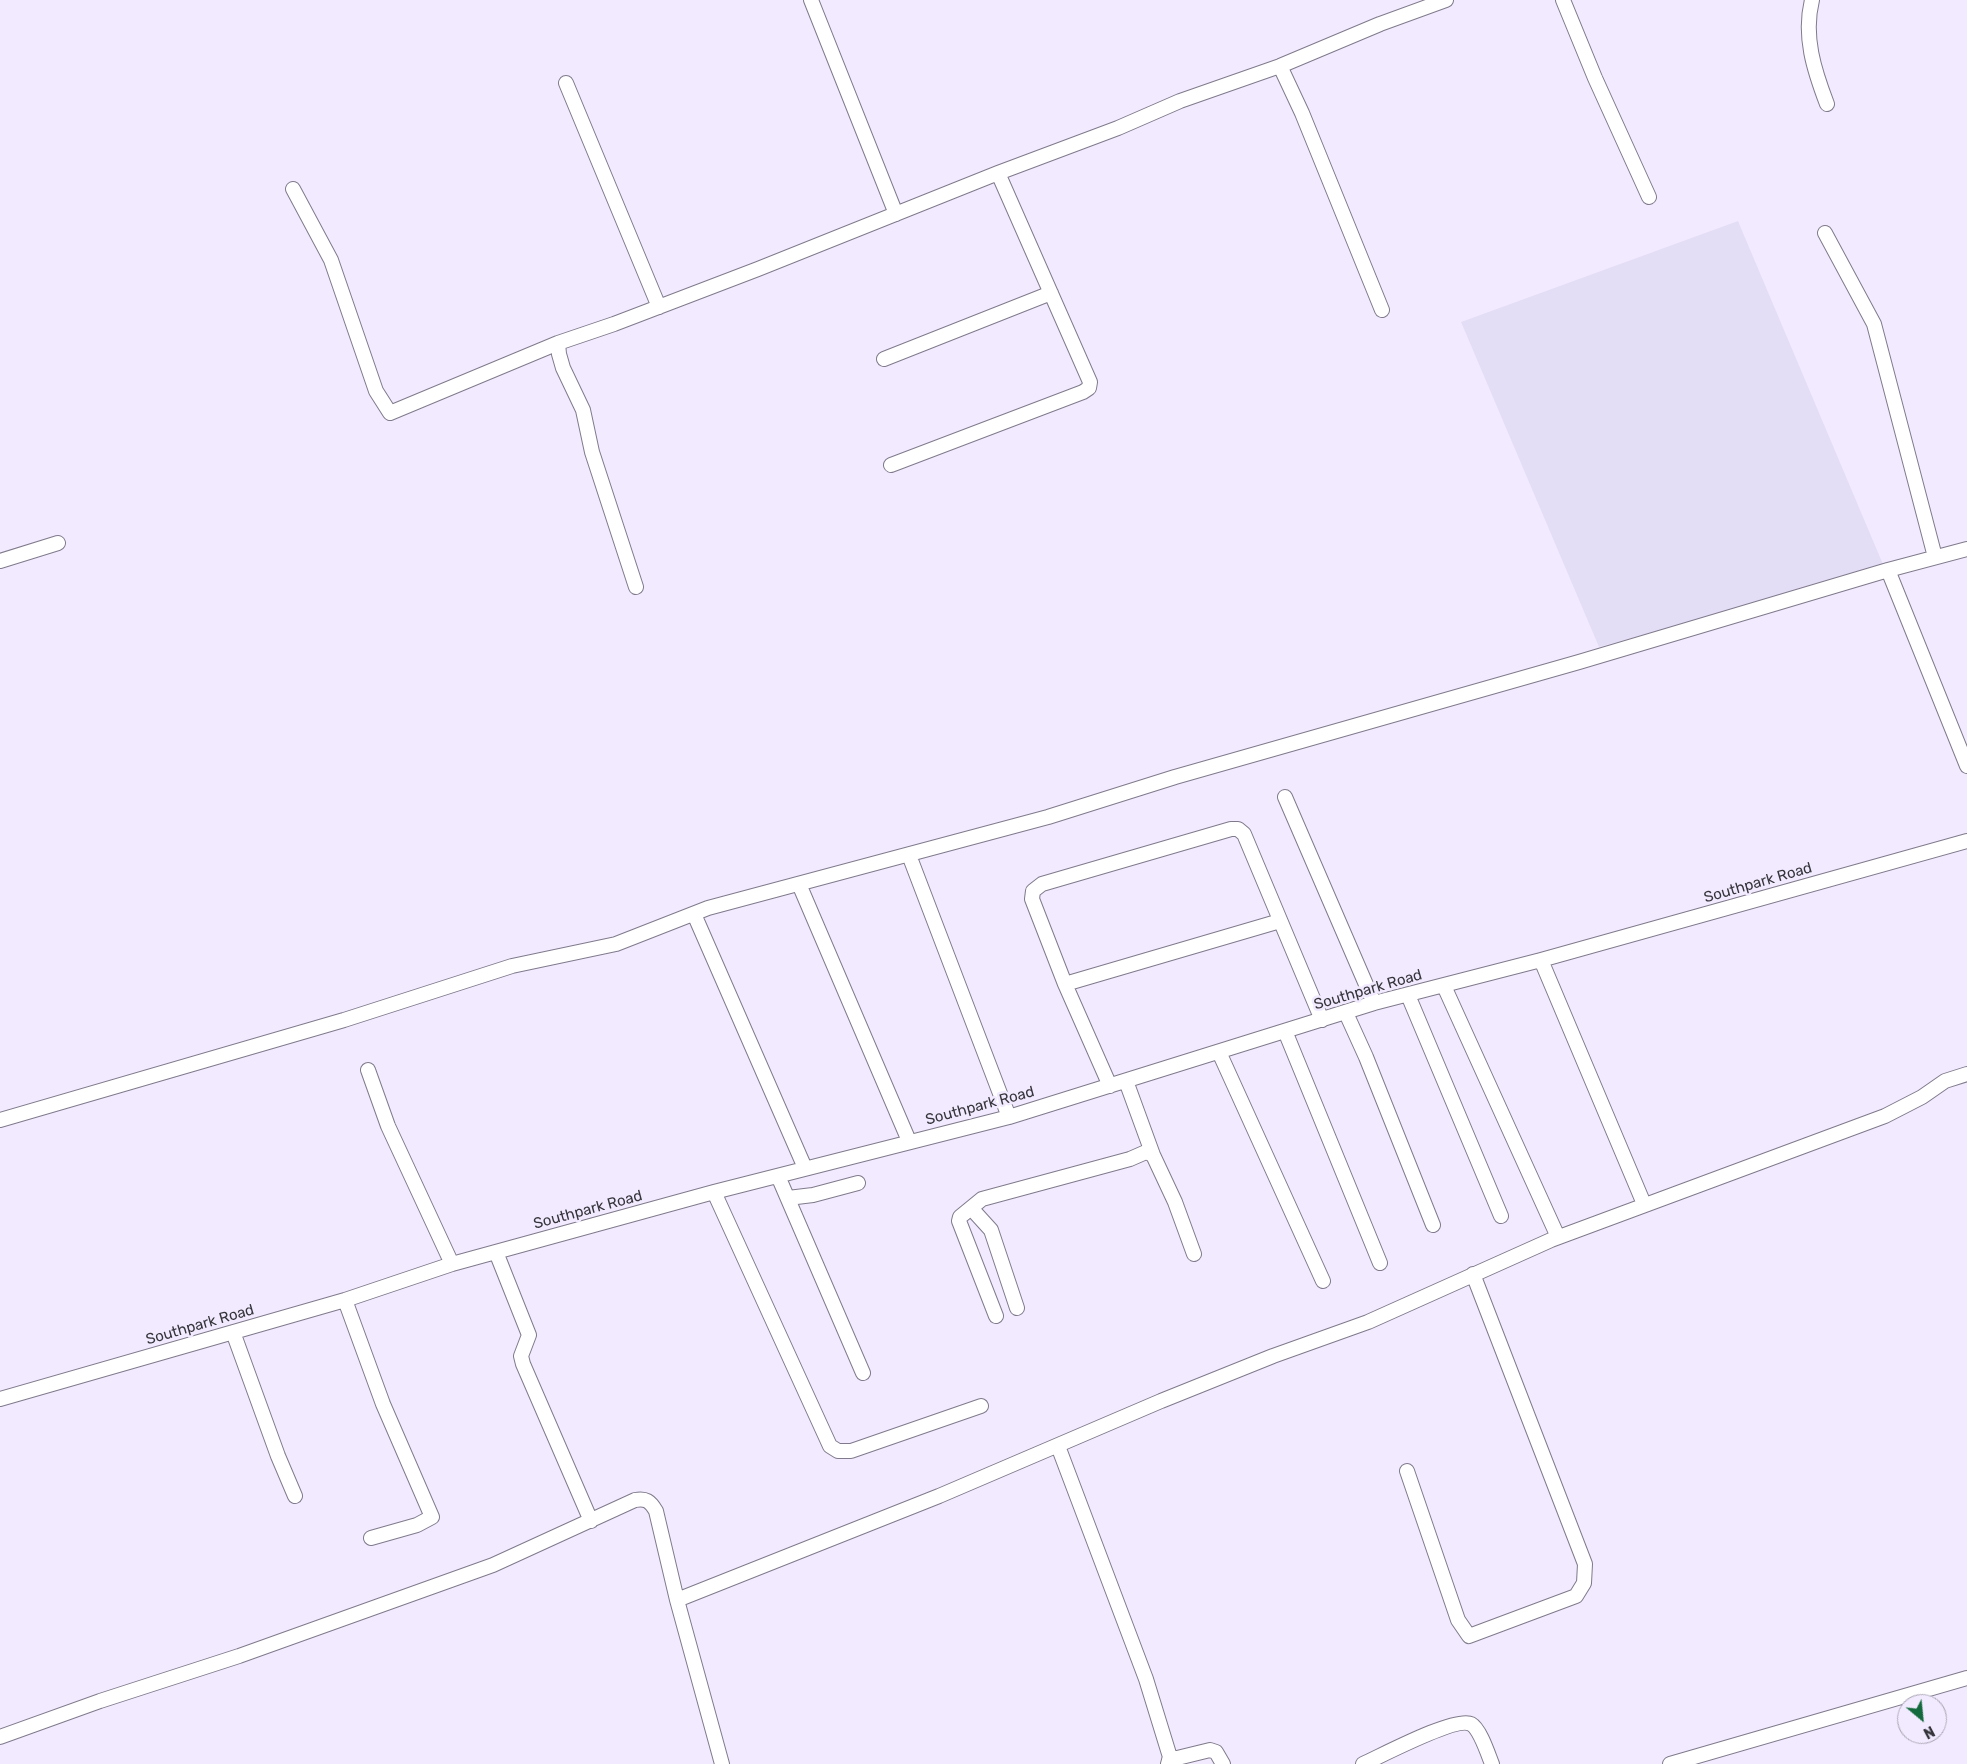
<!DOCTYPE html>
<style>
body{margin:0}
#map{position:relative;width:1967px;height:1764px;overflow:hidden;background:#f2ebff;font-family:Rubik,sans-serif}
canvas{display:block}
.north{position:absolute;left:1897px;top:1694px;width:50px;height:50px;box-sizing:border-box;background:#f2ebff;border:1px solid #a7a2b1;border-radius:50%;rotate:152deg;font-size:14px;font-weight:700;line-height:20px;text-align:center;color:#37353c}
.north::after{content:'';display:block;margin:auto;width:18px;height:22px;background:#146a3c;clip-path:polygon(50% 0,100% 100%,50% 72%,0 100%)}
</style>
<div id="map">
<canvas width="1967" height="1764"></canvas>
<div class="north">N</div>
</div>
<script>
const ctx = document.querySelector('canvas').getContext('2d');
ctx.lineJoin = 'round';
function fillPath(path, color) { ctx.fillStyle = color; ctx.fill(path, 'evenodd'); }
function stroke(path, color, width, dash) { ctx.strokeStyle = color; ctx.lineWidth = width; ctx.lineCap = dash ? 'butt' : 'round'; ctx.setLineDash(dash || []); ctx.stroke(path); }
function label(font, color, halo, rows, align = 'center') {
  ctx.font = font + ' Rubik,sans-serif'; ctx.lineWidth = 5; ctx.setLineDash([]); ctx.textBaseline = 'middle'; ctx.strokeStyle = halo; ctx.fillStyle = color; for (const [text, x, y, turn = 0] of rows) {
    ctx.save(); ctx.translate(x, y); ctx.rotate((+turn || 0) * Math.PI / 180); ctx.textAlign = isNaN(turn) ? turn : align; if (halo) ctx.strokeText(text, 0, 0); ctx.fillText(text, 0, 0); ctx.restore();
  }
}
fillPath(new Path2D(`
 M1738 221 1885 569 1599 647 1461 322Z`), '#e4ddf6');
const minor = new Path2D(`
 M811 0 896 214
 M1563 0 1595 78 1649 197
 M1812 0C1803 36 1814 70 1827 104
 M1280 66 1302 113 1382 310
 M566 83 659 307
 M293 189 331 260 376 391 390 413 558 343 614 324 758 269 998 173 1118 128 1180 101 1280 66 1380 24 1446 0
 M1825 233 1874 324 1935 557
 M558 343 559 354 563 368 583 410 592 452 636 587
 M884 359 1051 293
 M891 465 1083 392 1089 388 1090 382 998 173
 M0 561 58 543
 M1888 570 1967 766
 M1285 797 1374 1003
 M909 855 1009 1117
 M799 884 909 1141
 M694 914 805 1168
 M1541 960 1644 1204
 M1065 984 1280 921
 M1444 986 1558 1237
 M1408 995 1501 1216
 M1346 1013 1366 1057 1433 1225
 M1285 1031 1380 1263
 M1219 1052 1323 1281
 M368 1070 388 1126 452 1264
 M1126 1081 1153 1155
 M1110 1086 1065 984 1032 899 1033 891 1042 884 1231 829H1238L1244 834 1322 1020
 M0 1120 344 1020 512 966 616 944 708 908 1048 817 1175 777 1579 662 1888 570 1967 549
 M778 1176 863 1373
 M714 1192 830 1446 838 1451H851L981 1406
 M788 1198 813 1195 858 1183
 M971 1208 982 1199 1130 1159 1146 1152 1153 1155 1175 1202 1194 1254
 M496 1252 529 1335 521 1356 523 1364 591 1521
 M345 1300 383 1404 432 1517 417 1525 371 1538
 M996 1316 959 1221 960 1217 971 1208 991 1230 1017 1308
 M233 1332 278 1456 295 1496
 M0 1399 345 1300 452 1264 714 1192 1009 1117 1374 1003 1541 960 1967 841
 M1058 1446 1146 1679 1170 1757 1168 1764
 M1407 1471 1458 1620 1469 1636 1576 1596 1584 1583 1585 1564 1473 1274
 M677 1600 722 1764
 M0 1737 100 1701 239 1656 493 1565 635 1500C646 1498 650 1501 656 1511L677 1600 939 1496 1161 1401 1273 1356 1368 1322 1551 1240 1885 1116 1922 1097 1945 1081 1967 1074
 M1169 1760 1210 1750 1216 1752 1223 1764
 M1363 1764C1381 1756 1456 1716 1471 1724 1480 1729 1488 1754 1492 1764
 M1670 1764 1967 1678`);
stroke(minor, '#807a8c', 16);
stroke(minor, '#fff', 14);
label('15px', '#37353c', '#f2ebff', [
 ["Southpark Road",1758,883,-16],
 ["Southpark Road",1368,990,-16],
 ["Southpark Road",980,1106,-15],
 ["Southpark Road",588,1210,-15],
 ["Southpark Road",200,1325,-16]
]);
</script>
